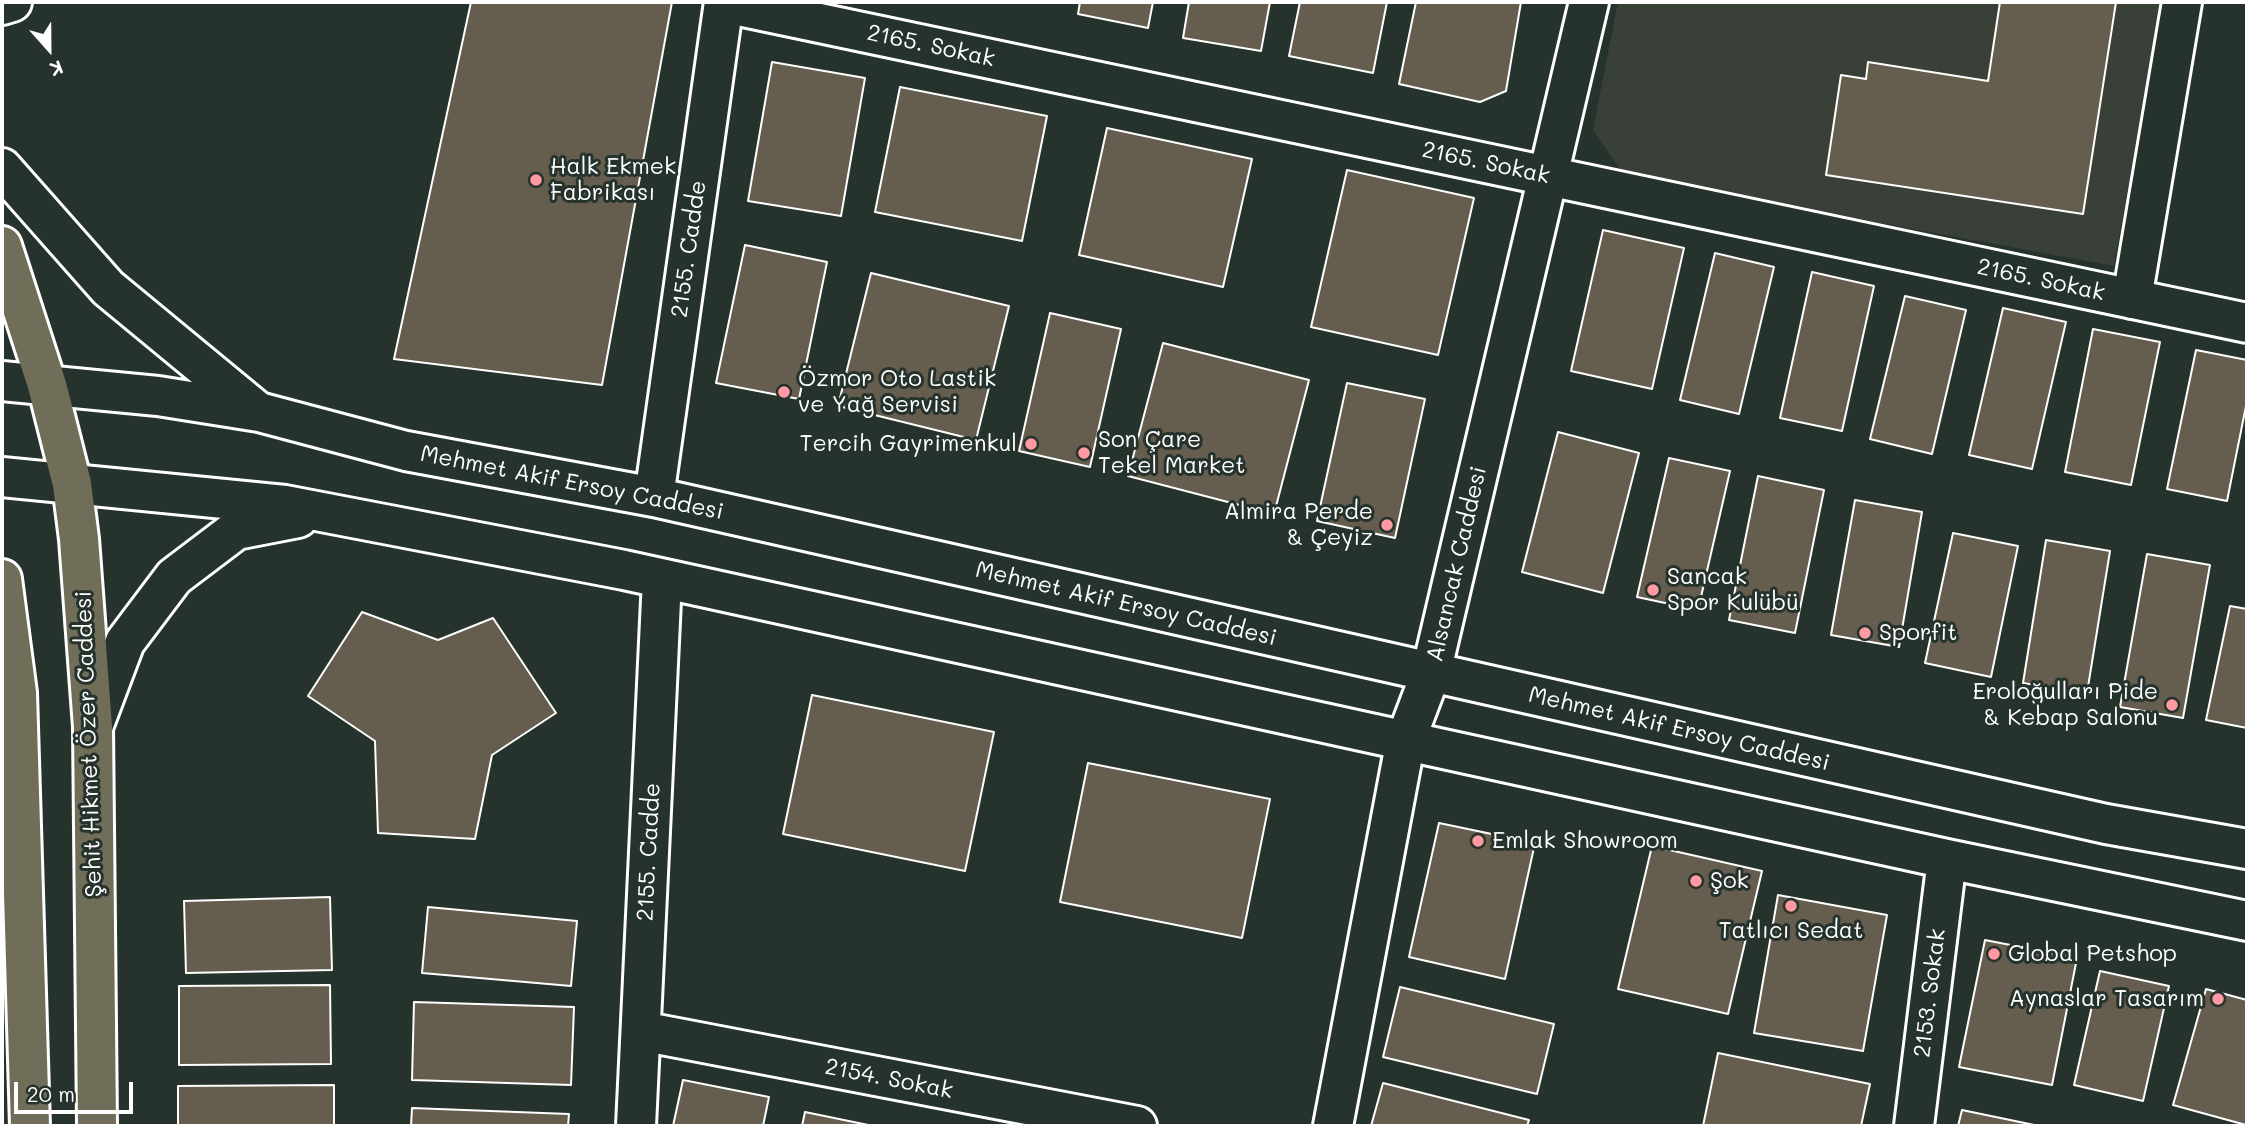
<!DOCTYPE html>
<meta charset="utf-8">
<style>
body{margin:0}
#map{position:relative;width:2249px;height:1128px;overflow:hidden;background:#26332d;font-family:Mali,sans-serif}
canvas{display:block}
.frame{position:absolute;inset:0;border:4px solid #fff;pointer-events:none}
.north{position:absolute;left:14px;top:14px;width:70px;height:70px;-webkit-text-stroke:5px #26332d;paint-order:stroke;rotate:159deg;font-size:19px;font-weight:700;line-height:28px;text-align:center;color:#fff}
.north::after{content:'';display:block;margin:auto;width:24px;height:32px;background:#fff;clip-path:polygon(50% 0,100% 100%,50% 72%,0 100%)}
.scale{position:absolute;left:14px;top:1082px;width:119px;height:32px;box-sizing:border-box;border:4px solid #fff;border-top:0;padding-left:9px;font-size:21px;line-height:24px;white-space:nowrap;color:#fff;-webkit-text-stroke:5px #26332d;paint-order:stroke}
</style>
<div id="map">
<canvas width="2249" height="1128"></canvas>
<div class="frame"></div>
<div class="north">K</div>
<div class="scale">20 m</div>
</div>
<script>
const ctx = document.querySelector('canvas').getContext('2d');
ctx.lineJoin = 'round';
function fillPath(path, color) { ctx.fillStyle = color; ctx.fill(path, 'evenodd'); }
function stroke(path, color, width, dash) { ctx.strokeStyle = color; ctx.lineWidth = width; ctx.lineCap = dash ? 'butt' : 'round'; ctx.setLineDash(dash || []); ctx.stroke(path); }
function label(font, color, halo, rows, align = 'center') {
  ctx.font = font + ' Mali,sans-serif'; ctx.lineWidth = 6; ctx.setLineDash([]); ctx.textBaseline = 'middle'; ctx.strokeStyle = halo; ctx.fillStyle = color; for (const [text, x, y, turn = 0] of rows) {
    ctx.save(); ctx.translate(x, y); ctx.rotate((+turn || 0) * Math.PI / 180); ctx.textAlign = isNaN(turn) ? turn : align; if (halo) ctx.strokeText(text, 0, 0); ctx.fillText(text, 0, 0); ctx.restore();
  }
}
fillPath(new Path2D(`
 M1618 2H2161L2114 266 1625 176 1593 130Z`), '#394037');
const building = new Path2D(`
 M471 2H672L602 385 394 359Z
 M1080 2H1153L1148 28 1078 14Z
 M1189 2H1270L1261 51 1183 38Z
 M1300 2H1387L1373 73 1289 56Z
 M1416 2H1521L1506 91 1480 102 1399 84Z
 M2000 2H2116L2083 214 1826 175 1841 75 1866 79 1868 62 1988 81Z
 M772 62 865 78 841 216 748 201Z
 M900 87 1047 116 1022 241 875 212Z
 M1107 128 1252 159 1223 287 1079 255Z
 M1347 170 1474 198 1438 355 1311 327Z
 M1603 230 1684 248 1652 389 1571 371Z
 M745 245 827 262 799 399 716 383Z
 M1715 253 1774 267 1739 414 1680 400Z
 M1812 272 1874 286 1842 431 1780 418Z
 M871 273 1009 306 976 440 838 406Z
 M1905 296 1966 310 1932 454 1870 439Z
 M2003 308 2066 322 2032 469 1969 455Z
 M1050 313 1121 329 1090 467 1019 451Z
 M2093 329 2160 342 2131 485 2065 472Z
 M1163 343 1309 380 1274 514 1128 476Z
 M2196 350 2247 360V401L2227 501 2167 489Z
 M1347 383 1425 399 1395 538 1317 521Z
 M1558 432 1639 453 1603 593 1522 572Z
 M1669 458 1730 471 1698 610 1637 597Z
 M1758 476 1824 490 1795 633 1729 620Z
 M1855 500 1922 512 1899 647 1831 635Z
 M1953 533 2018 546 1991 677 1925 663Z
 M2046 540 2110 551 2087 693 2023 683Z
 M2147 554 2210 565 2183 718 2120 707Z
 M2230 606 2247 609V728L2206 720Z
 M362 612 438 640 493 618 556 713 492 755 475 839 378 833 375 741 308 696Z
 M812 695 994 732 965 871 783 834Z
 M1088 763 1270 799 1242 938 1060 902Z
 M1439 823 1535 843 1505 979 1409 957Z
 M1652 846 1762 871 1728 1014 1618 989Z
 M1778 895 1887 915 1863 1051 1754 1033Z
 M330 897 332 970 186 973 184 901Z
 M428 907 577 921 571 986 422 973Z
 M1985 940 2077 958 2052 1085 1959 1067Z
 M2100 971 2169 986 2143 1101 2074 1085Z
 M330 985 331 1064 179 1065V986Z
 M1400 987 1554 1024 1537 1094 1383 1057Z
 M2206 989 2247 1000 2246 1125 2173 1105Z
 M414 1002 574 1007 571 1085 412 1080Z
 M1718 1053 1870 1084 1861 1126H1703Z
 M683 1080 769 1097 763 1126H673Z
 M1383 1083 1529 1120 1527 1126H1371Z
 M334 1085V1126H178V1086Z
 M412 1108 569 1114 568 1126H411Z
 M1962 1110 2039 1126H1958Z
 M805 1112 873 1126H802Z`);
fillPath(building, '#655d4e');
stroke(building, '#fff', 2);
const minor = new Path2D(`
 M724 3 2247 323
 M2 5 12 2
 M2 168 108 288 257 411
 M2132 299 2182 2
 M2 381 158 396 259 412 406 451 654 497 2106 824 2247 849
 M2 477 285 505 624 570 1947 859 2247 921
 M654 497 724 2
 M93 727 125 642 174 577 236 530 298 518
 M641 1031 1137 1126
 M636 1126 662 579
 M1333 1126 1406 739 1431 673 1589 2
 M1914 1126 1947 859`);
const major = new Path2D(`
 M2 246 47 385 72 484 79 539 93 727 97 1126
 M2 579 17 693 30 1126`);
stroke(minor, '#fff', 44);
stroke(major, '#fff', 44);
stroke(minor, '#26332d', 38);
stroke(major, '#706e59', 38);
for (const [x, y, r, color] of [
 [536,180,7,"#ff9aa2"],
 [784,392,7,"#ff9aa2"],
 [1031,444,7,"#ff9aa2"],
 [1084,453,7,"#ff9aa2"],
 [1387,525,7,"#ff9aa2"],
 [1653,590,7,"#ff9aa2"],
 [1865,633,7,"#ff9aa2"],
 [2172,705,7,"#ff9aa2"],
 [1478,841,7,"#ff9aa2"],
 [1696,881,7,"#ff9aa2"],
 [1791,906,7,"#ff9aa2"],
 [1994,954,7,"#ff9aa2"],
 [2218,999,7,"#ff9aa2"]
]) { const dot = new Path2D(); dot.arc(x, y, r, 0, 2 * Math.PI); ctx.fillStyle = color; ctx.fill(dot); stroke(dot, '#26332d', 2.5); }
label('23px', '#fff', '#26332d', [
 ["2165. Sokak",931,46,12],
 ["2165. Sokak",1486,163,12],
 ["2155. Cadde",689,249,-82],
 ["2165. Sokak",2041,280,12],
 ["Mehmet Akif Ersoy Caddesi",572,483,11],
 ["Alsancak Caddesi",1457,564,-77],
 ["Mehmet Akif Ersoy Caddesi",1126,604,13],
 ["Mehmet Akif Ersoy Caddesi",1679,729,13],
 ["Şehit Hikmet Özer Caddesi",89,744,-92],
 ["2155. Cadde",649,852,-87],
 ["2153. Sokak",1930,993,-83],
 ["2154. Sokak",889,1079,11]
]);
label('23px', '#fff', '#26332d', [
 ["Halk Ekmek",550,167],
 ["Fabrikası",550,193],
 ["Özmor Oto Lastik",798,379],
 ["ve Yağ Servisi",798,405],
 ["Son Çare",1098,440],
 ["Tekel Market",1098,466],
 ["Tercih Gayrimenkul",1017,444,"right"],
 ["Almira Perde",1373,512,"right"],
 ["& Çeyiz",1373,538,"right"],
 ["Sancak",1667,577],
 ["Spor Kulübü",1667,603],
 ["Sporfit",1879,633],
 ["Eroloğulları Pide",2158,692,"right"],
 ["& Kebap Salonu",2158,718,"right"],
 ["Emlak Showroom",1492,841],
 ["Şok",1710,881],
 ["Tatlıcı Sedat",1791,931,"center"],
 ["Global Petshop",2008,954],
 ["Aynaslar Tasarım",2204,999,"right"]
], 'left');
</script>
